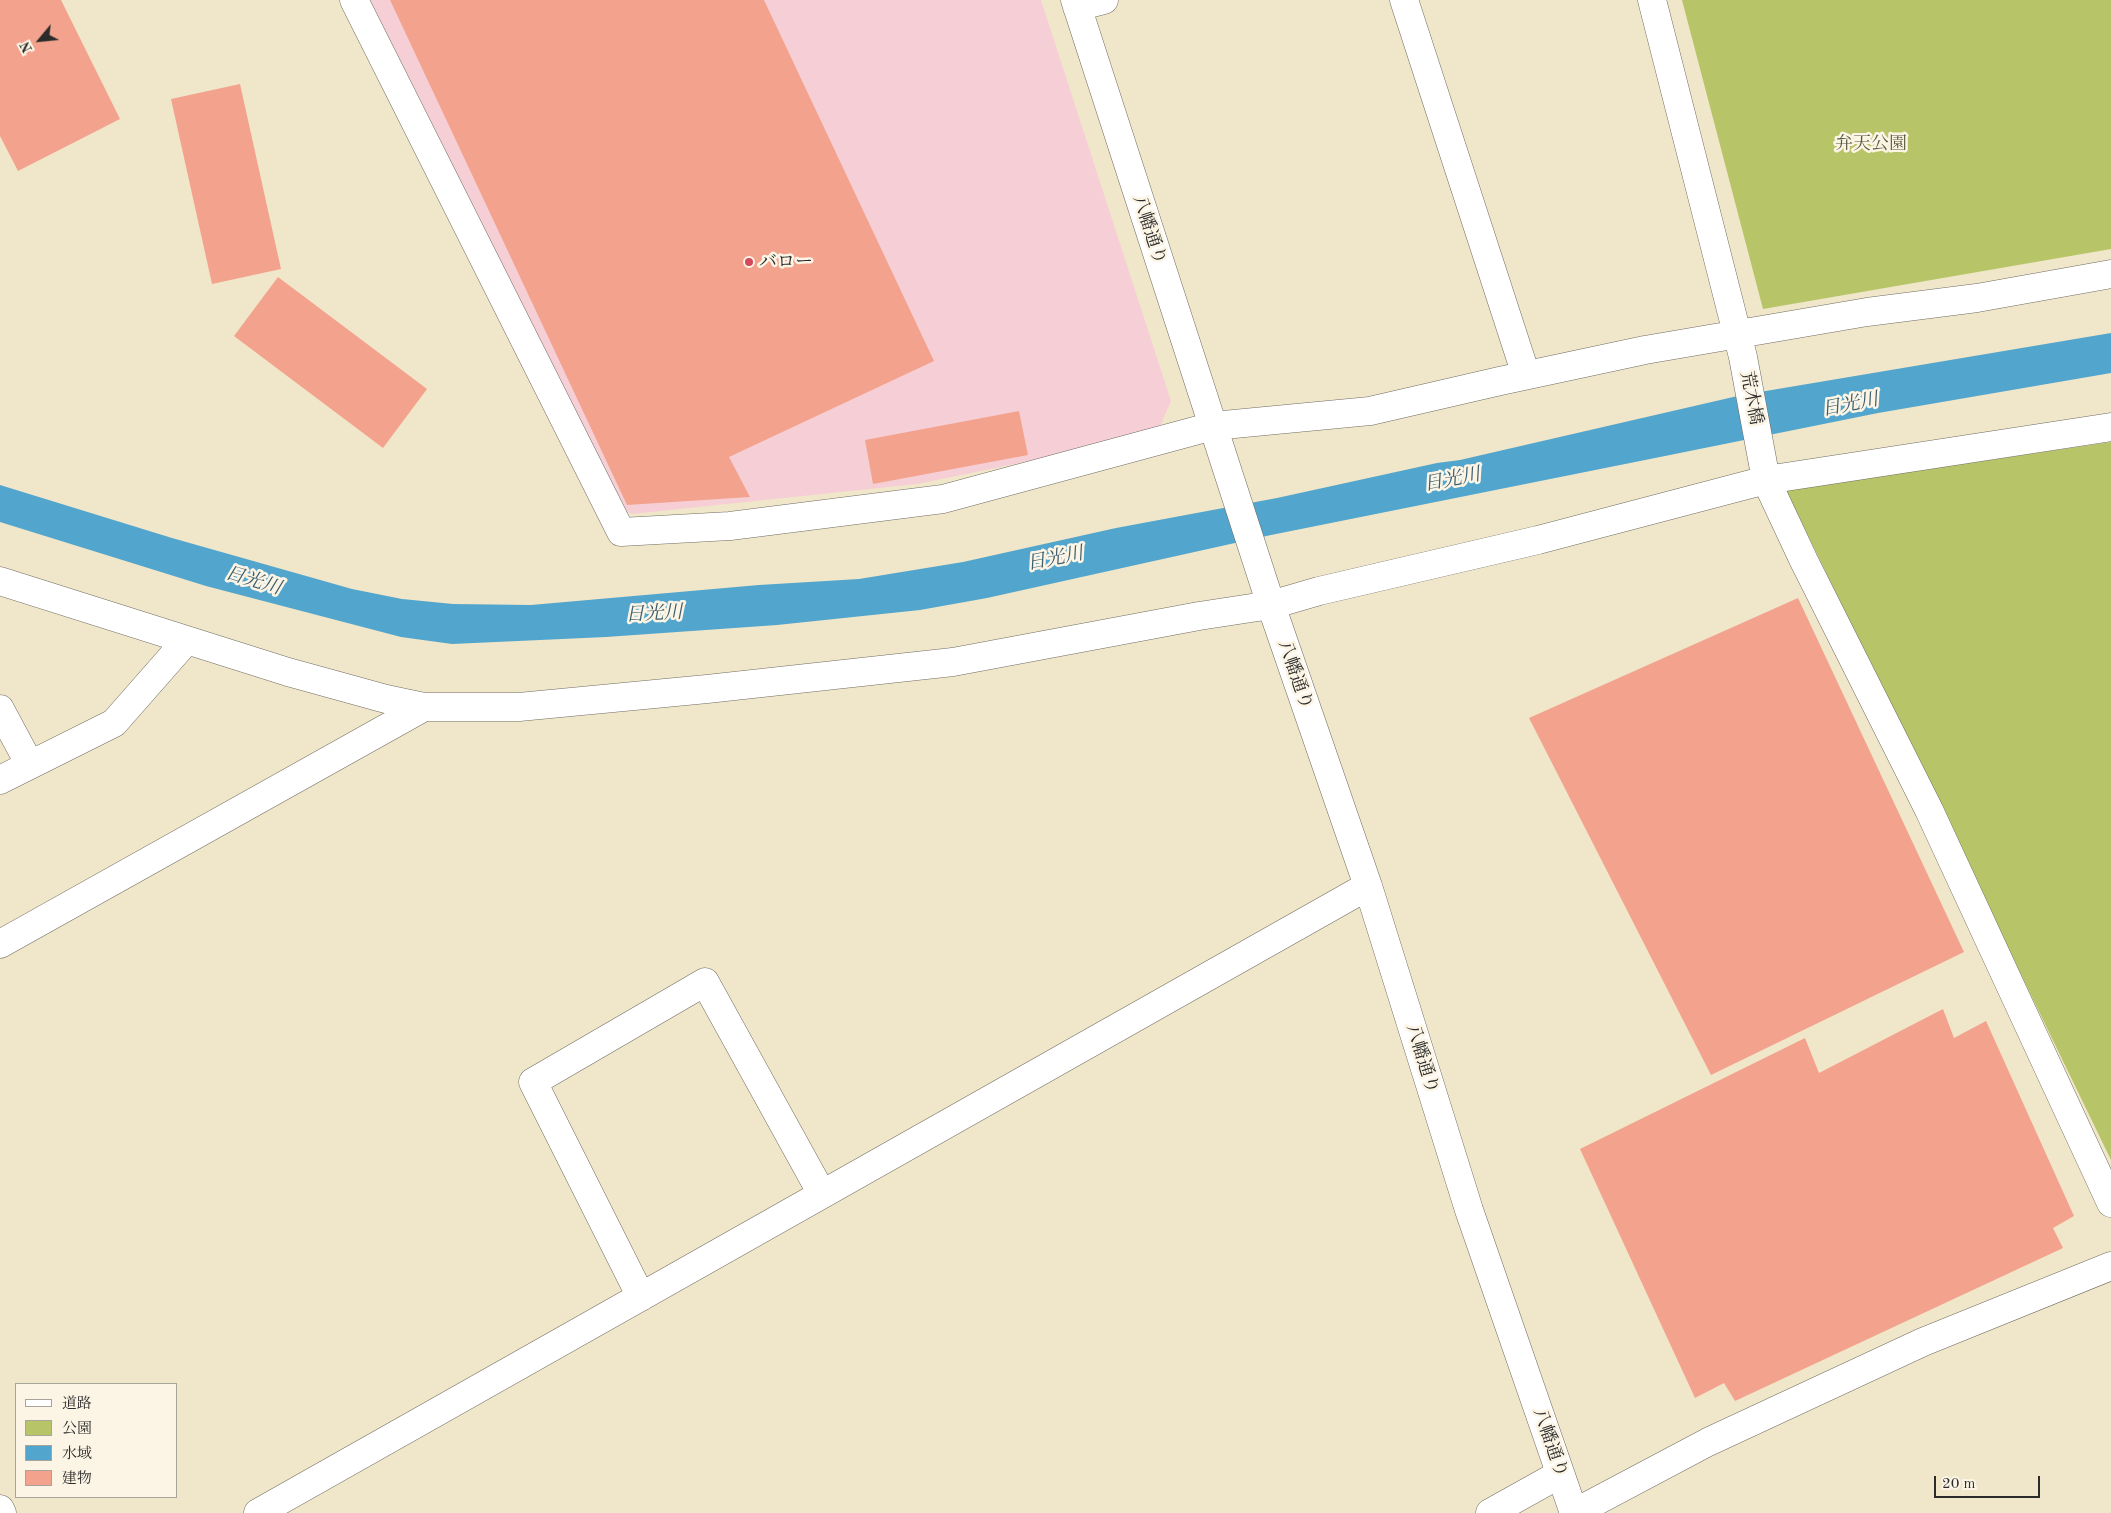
<!DOCTYPE html>
<meta charset="utf-8">
<style>
body{margin:0}
#map{position:relative;width:2111px;height:1513px;overflow:hidden;background:#f0e6c9;font-family:"Old Standard TT","Noto Serif JP",serif}
canvas{display:block}
.legend{position:absolute;left:15px;top:1383px;width:162px;height:115px;box-sizing:border-box;background:#fcf5e5;border:1px solid #a8a49b;margin:0;padding:6px 9px;list-style:none;font-size:15px;color:#2b2b2b}
.legend li{display:flex;align-items:center;gap:10px;height:25px}
.legend b{width:25px;border:1px solid #a8a49b}
.north{position:absolute;left:15px;top:15px;width:50px;height:50px;-webkit-text-stroke:4px #fcf5e5;paint-order:stroke;rotate:242deg;font-size:14px;font-weight:700;line-height:20px;text-align:center;color:#2b2b2b}
.north::after{content:'';display:block;margin:auto;width:18px;height:22px;background:#2b2b2b;clip-path:polygon(50% 0,100% 100%,50% 72%,0 100%)}
.scale{position:absolute;left:1934px;top:1476px;width:106px;height:22px;box-sizing:border-box;border:2px solid #2b2b2b;border-top:0;padding-left:6px;font-size:15px;line-height:18px;white-space:nowrap;color:#2b2b2b;-webkit-text-stroke:4px #fcf5e5;paint-order:stroke}
</style>
<div id="map">
<canvas width="2111" height="1513"></canvas>
<ul class="legend">
<li><b style="height:6px;background:#fff"></b>道路</li>
<li><b style="height:14px;background:#b7c568"></b>公園</li>
<li><b style="height:14px;background:#52a5cd"></b>水域</li>
<li><b style="height:14px;background:#f3a38d"></b>建物</li>
</ul>
<div class="north">N</div>
<div class="scale">20 m</div>
</div>
<script>
const ctx = document.querySelector('canvas').getContext('2d');
ctx.lineJoin = 'round';
function fillPath(path, color) { ctx.fillStyle = color; ctx.fill(path, 'evenodd'); }
function stroke(path, color, width, dash) { ctx.strokeStyle = color; ctx.lineWidth = width; ctx.lineCap = dash ? 'butt' : 'round'; ctx.setLineDash(dash || []); ctx.stroke(path); }
function label(font, color, halo, rows, align = 'center') {
  ctx.font = font + ' "Old Standard TT","Noto Serif JP",serif'; ctx.lineWidth = 5; ctx.setLineDash([]); ctx.textBaseline = 'middle'; ctx.strokeStyle = halo; ctx.fillStyle = color; for (const [text, x, y, turn = 0] of rows) {
    ctx.save(); ctx.translate(x, y); ctx.rotate((+turn || 0) * Math.PI / 180); ctx.textAlign = isNaN(turn) ? turn : align; if (halo) ctx.strokeText(text, 0, 0); ctx.fillText(text, 0, 0); ctx.restore();
  }
}
fillPath(new Path2D(`
 M367 0H1041L1171 401 1159 429 1049 457 917 484 632 514 616 506Z`), '#f6cfd6');
fillPath(new Path2D(`
 M1682 0H2111V249L1763 309Z
 M2111 442V1160L1786 490Z`), '#b7c568');
fillPath(new Path2D(`
 M2111 333V373L1878 413 1660 457 1271 535 987 598 920 610 777 625 606 637 452 644 401 637 206 586 0 522V485L172 538 352 589 402 599 453 604 531 605 759 585 859 579 963 562 1116 528 1277 498 1437 463 1460 460 1742 395Z`), '#52a5cd');
fillPath(new Path2D(`
 M0 0H61L120 119 18 171 0 136Z
 M390 0H764L934 361 729 457 750 497 627 505Z
 M240 84 281 269 212 284 171 99Z
 M278 277 427 389 383 448 234 336Z
 M1019 411 1028 455 873 484 865 440Z
 M1798 598 1964 952 1711 1075 1529 718Z
 M1943 1009 1954 1038 1986 1021 2074 1216 2053 1228 2063 1248 1735 1401 1724 1383 1695 1398 1580 1149 1805 1038 1819 1073Z`), '#f3a38d');
const minor = new Path2D(`
 M354 0 621 532 730 526 943 499 1213 426 1370 411 1500 381 1645 350 1867 312 1977 298 2111 274
 M1075 0 1271 605 1368 886 1469 1210 1574 1513
 M1404 0 1526 375
 M1652 0 1743 357 1766 480 1804 561 1929 810 2111 1203
 M1077 7 1104 0
 M0 581 288 672 386 699 424 707H519L707 689 953 662 1199 616 1271 605 1319 591 1538 540 1766 480 2111 427
 M0 709 30 765
 M0 780 114 723 186 641
 M0 944 424 707
 M641 1297 533 1082 705 982 822 1194
 M0 1509 2 1513
 M258 1513 1368 886
 M1490 1513 1560 1474
 M1574 1513 1708 1442 1923 1342 2111 1266`);
stroke(minor, '#706c62', 29);
stroke(minor, '#fff', 28);
for (const [x, y, r, color] of [
 [749,262,5,"#d1495b"]
]) { const dot = new Path2D(); dot.arc(x, y, r, 0, 2 * Math.PI); ctx.fillStyle = color; ctx.fill(dot); stroke(dot, '#fcf5e5', 2); }
label('18px', '#55593d', '#fcf5e5', [
 ["弁天公園",1871,144]
]);
label('18px', '#2b2b2b', '#fcf5e5', [
 ["八幡通り",1149,230,72],
 ["荒木橋",1751,398,79],
 ["八幡通り",1295,675,71],
 ["八幡通り",1422,1059,73],
 ["八幡通り",1550,1443,71]
]);
label('18px', '#2b2b2b', '#fcf5e5', [
 ["バロー",759,262]
], 'left');
label('italic 19px', '#3b5c6c', '#fcf5e5', [
 ["日光川",1850,405,-11],
 ["日光川",1452,480,-11],
 ["日光川",1055,559,-11],
 ["日光川",253,581,17],
 ["日光川",654,614,-3]
]);
</script>
